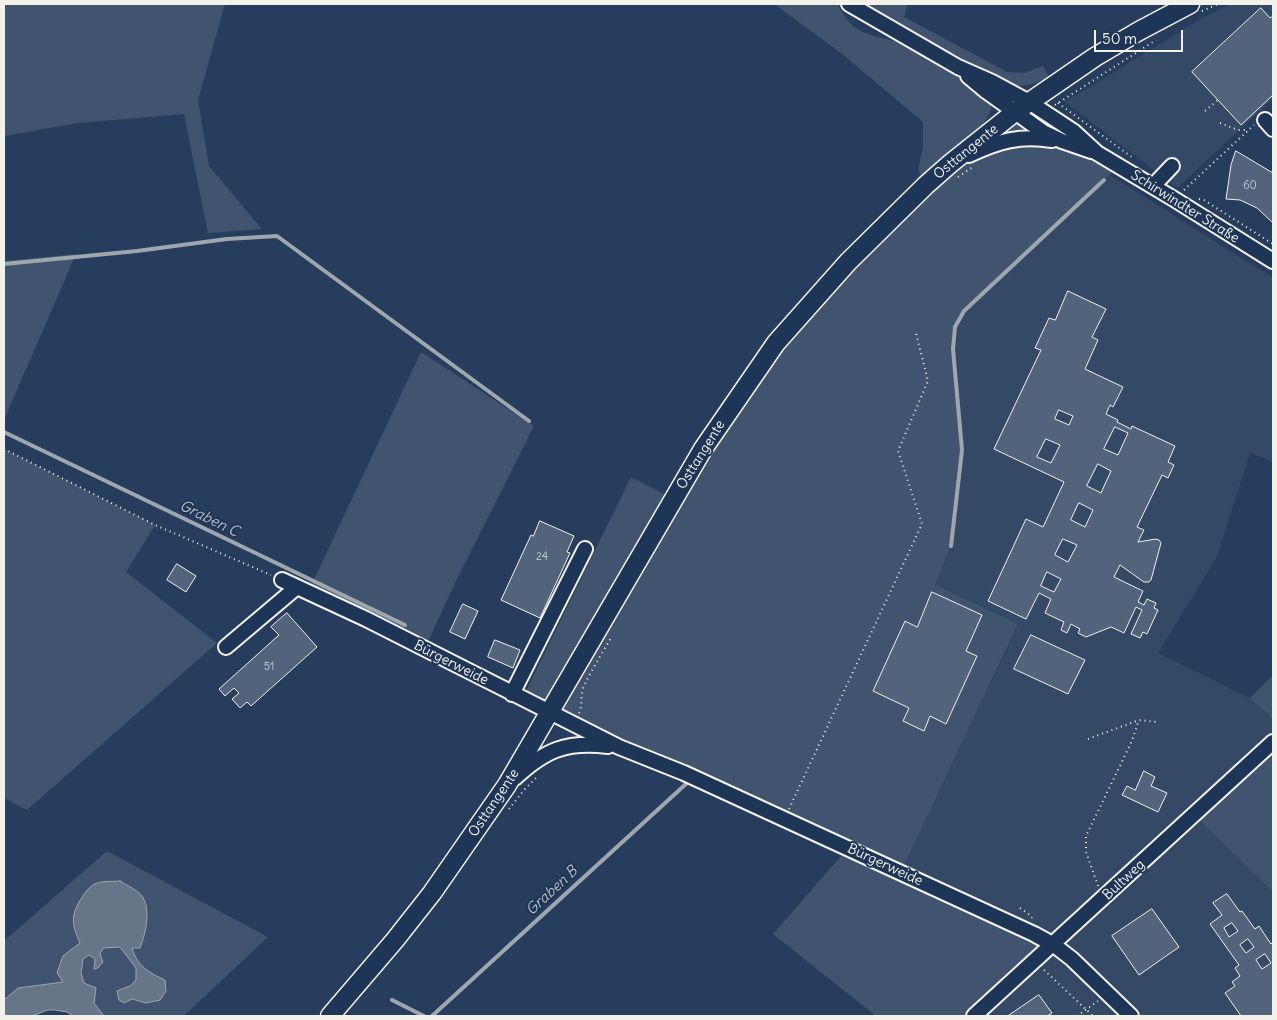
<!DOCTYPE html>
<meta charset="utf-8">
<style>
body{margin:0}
#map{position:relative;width:1277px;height:1020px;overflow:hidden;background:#263d5d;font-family:Delius,sans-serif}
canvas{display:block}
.frame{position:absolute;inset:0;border:5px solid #f4f1e8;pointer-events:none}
.scale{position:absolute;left:1094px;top:30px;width:89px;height:22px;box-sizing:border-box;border:2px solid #f4f1e8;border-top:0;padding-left:6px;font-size:15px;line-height:18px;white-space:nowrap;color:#f4f1e8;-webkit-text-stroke:4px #1d3557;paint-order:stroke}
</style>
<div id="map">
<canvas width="1277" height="1020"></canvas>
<div class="frame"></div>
<div class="scale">50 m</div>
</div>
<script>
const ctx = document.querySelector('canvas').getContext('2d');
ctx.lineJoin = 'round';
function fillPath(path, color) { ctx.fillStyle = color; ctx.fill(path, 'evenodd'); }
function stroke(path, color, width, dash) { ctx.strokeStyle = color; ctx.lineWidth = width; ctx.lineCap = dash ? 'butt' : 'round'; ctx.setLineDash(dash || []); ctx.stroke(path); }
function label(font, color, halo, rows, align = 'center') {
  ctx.font = font + ' Delius,sans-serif'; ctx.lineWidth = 4; ctx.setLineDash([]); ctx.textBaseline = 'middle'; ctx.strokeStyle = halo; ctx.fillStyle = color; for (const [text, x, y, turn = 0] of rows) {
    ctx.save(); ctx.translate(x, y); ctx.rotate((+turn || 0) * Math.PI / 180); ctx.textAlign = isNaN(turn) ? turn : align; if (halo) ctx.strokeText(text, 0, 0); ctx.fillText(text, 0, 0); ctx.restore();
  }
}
fillPath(new Path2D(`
 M1231 4H1273V99L1177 188 1065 102 1204 17Z
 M1110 175 1273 278V462L1250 453 1217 557 1158 653 1250 698 1273 719V750L1194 815 1273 892V1016H974L901 872 1018 625 935 586 951 546 962 450 953 349 955 327 964 311Z`), '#334966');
fillPath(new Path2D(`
 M4 4H225L198 100 209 166 262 229 208 233 184 114 78 123 4 136Z
 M774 4H840L839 7C844 16 849 24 859 30 874 38 892 39 907 45 925 53 988 86 991 105 992 111 987 117 984 123L923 179 918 170 923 147V122L841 53Z
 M861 4H908L904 17 1007 72 1024 73 1043 66 1049 77 1031 85 1016 86 996 78 941 49Z
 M1015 112 1118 166 1104 180 964 311 955 327 953 349 962 450 951 546 935 585 1018 624 901 872 1054 945 974 1016H876L773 934 848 848 522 699 631 477 674 499 703 449 848 262Z
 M76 254 4 420V261Z
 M421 352 534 426 456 581 427 644 310 588Z
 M4 449 155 525 126 572 217 643 27 810 4 798Z
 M1273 675V719L1250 698Z
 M1273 750V892L1194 815Z
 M107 851 268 937 184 1016H104L94 1003 84 983 81 973 83 959 89 955 95 959 100 954 103 948 120 947 136 968V980L130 986 118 991C134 1000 141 1004 160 1000L165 980C148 973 137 966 132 947L74 929 80 943 64 982 18 988 4 1000V941Z`), '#40546f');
const water = new Path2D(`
 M120 881C126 885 133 888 138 892 153 904 146 932 140 948H132C137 966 149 973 165 980L166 991 160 1000 146 1003 132 999 124 1003 119 1000 117 991 130 986 136 980V968L120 947 103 948 100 954 103 962 98 968 94 969 95 959 89 955 83 959 81 973 84 983 96 988 94 1003 104 1016H73L67 1012 55 1010H48L32 1016H4V1000L18 988 63 982 57 973 63 956 80 943C72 925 70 916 81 899 84 894 88 888 93 885 101 880 112 882 120 881Z`);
fillPath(water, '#677588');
stroke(water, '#9fa7ae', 1);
stroke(new Path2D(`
 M4 264 137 251 227 239 277 236 529 421
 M4 432 405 625
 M951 546 962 450 953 349 955 327 964 311 1104 180
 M392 1000 424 1016
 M432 1016 687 783`), '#9fa7ae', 4);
const building = new Path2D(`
 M1261 8 1270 18 1273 16V95L1241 125 1192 72Z
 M1236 151 1273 173V223L1257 208 1240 200 1226 199 1231 165Z
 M1068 291 1106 309 1092 337 1098 340 1085 369 1123 387 1113 407 1110 405 1106 414 1118 420 1117 422 1131 429 1132 426 1175 446 1168 462 1174 465 1168 478 1162 475 1137 527 1144 530 1138 542 1156 539 1159 540 1161 543 1151 580 1149 582H1144L1120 565 1114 577 1143 591 1138 602 1144 605 1147 599 1156 603 1154 608 1158 610 1147 634 1143 632 1140 638 1131 634 1142 610 1136 607 1124 633 1111 627 1086 637 1078 633 1080 629 1071 624 1067 633 1061 630 1064 622 1045 613 1051 599 1039 593 1026 619 988 601 1026 519 1043 527 1064 482 994 449 1041 350 1035 348 1049 318 1055 320ZM1059 410 1073 416 1069 425 1055 419ZM1115 427 1128 433 1118 455 1104 449ZM1046 439 1060 445 1051 463 1037 457ZM1098 464 1111 471 1101 493 1087 486ZM1079 503 1093 510 1085 527 1071 520ZM1063 539 1077 545 1068 562 1055 555ZM1047 572 1061 579 1054 592 1041 586Z
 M540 521 574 536 567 552 570 553 540 618 501 600 531 535 533 536Z
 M177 564 196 576 186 592 167 580Z
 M932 592 982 615 966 651 977 656 946 724 930 716 924 731 903 721 909 708 873 691 905 621 917 627Z
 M463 604 478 611 465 639 450 632Z
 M287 613 317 647 251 706 247 702 240 708 232 699 239 693 234 688 225 696 219 689 279 635 271 627Z
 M1031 635 1085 660 1068 694 1014 669Z
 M495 640 520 650 513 668 488 657Z
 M1144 771 1155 777 1151 786 1167 793 1158 812 1122 795 1127 786 1135 790Z
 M1227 894 1240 912 1242 911 1255 929 1259 926 1271 944 1273 942V1016H1241L1225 993 1235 986 1232 982 1240 976 1235 968 1239 965 1210 924 1222 915 1213 903ZM1232 923 1238 931 1229 937 1224 928ZM1248 939 1254 947 1246 953 1240 945ZM1265 954 1271 963 1262 969 1256 960Z
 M1152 909 1179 947 1139 975 1112 936Z
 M1039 995 1052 1013 1047 1016H1008Z`);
fillPath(building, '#52647b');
stroke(building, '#f4f1e8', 1);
const minor = new Path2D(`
 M849 4 958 67 992 82 1029 102 1073 131 1097 153 1174 199 1273 261
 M968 76 986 91 1043 132 1062 141 1091 151
 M1265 120 1273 129
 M969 155C998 141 1020 135 1052 140
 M1153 186 1172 166
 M282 580 366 619 619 747 684 773 1034 934 1054 945 1072 959 1131 1016
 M226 647 297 587
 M512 694 585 549
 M515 778C545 750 566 741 608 746
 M974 1016 1273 742`);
const major = new Path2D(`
 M330 1016 395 940 432 893 507 785 703 449 776 343 848 262 926 185 951 163 1015 112 1095 57 1139 31 1190 4`);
stroke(minor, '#f4f1e8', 18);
stroke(major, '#f4f1e8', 21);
stroke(new Path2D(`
 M1202 11 1218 4
 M1058 103 1133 158
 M1055 105 1156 40
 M1205 111 1218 100
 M1220 123 1238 130H1248
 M958 177 973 167
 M1184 190 1254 125
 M1199 199 1204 200 1273 244
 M4 449 155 525 271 575
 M579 713C583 705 580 694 584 686 592 669 603 652 612 636
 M1088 739 1139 720 1157 722
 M509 809 524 790 537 777
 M789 809 922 524 898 451 928 381 916 333
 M1098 886 1086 852V836L1131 743 1139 720
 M1020 908 1030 915 1032 918
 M1044 970 1093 1016
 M1077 1016 1098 1001`), '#f4f1e8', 2, [1, 4]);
stroke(minor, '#1d3557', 14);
stroke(major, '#1d3557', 18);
label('11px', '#cccecd', null, [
 ["60",1250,186],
 ["24",542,557],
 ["51",269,667]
]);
label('14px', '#f4f1e8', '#1d3557', [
 ["Osttangente",966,152,-39],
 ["Schirwindter Straße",1185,207,32],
 ["Osttangente",701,455,-58],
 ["Bürgerweide",451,663,27],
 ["Osttangente",494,803,-56],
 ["Bürgerweide",885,865,25],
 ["Bultweg",1124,880,-43]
]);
label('italic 15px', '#bcbfc2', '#1d3557', [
 ["Graben C",209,519,26],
 ["Graben B",552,891,-43]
]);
</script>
